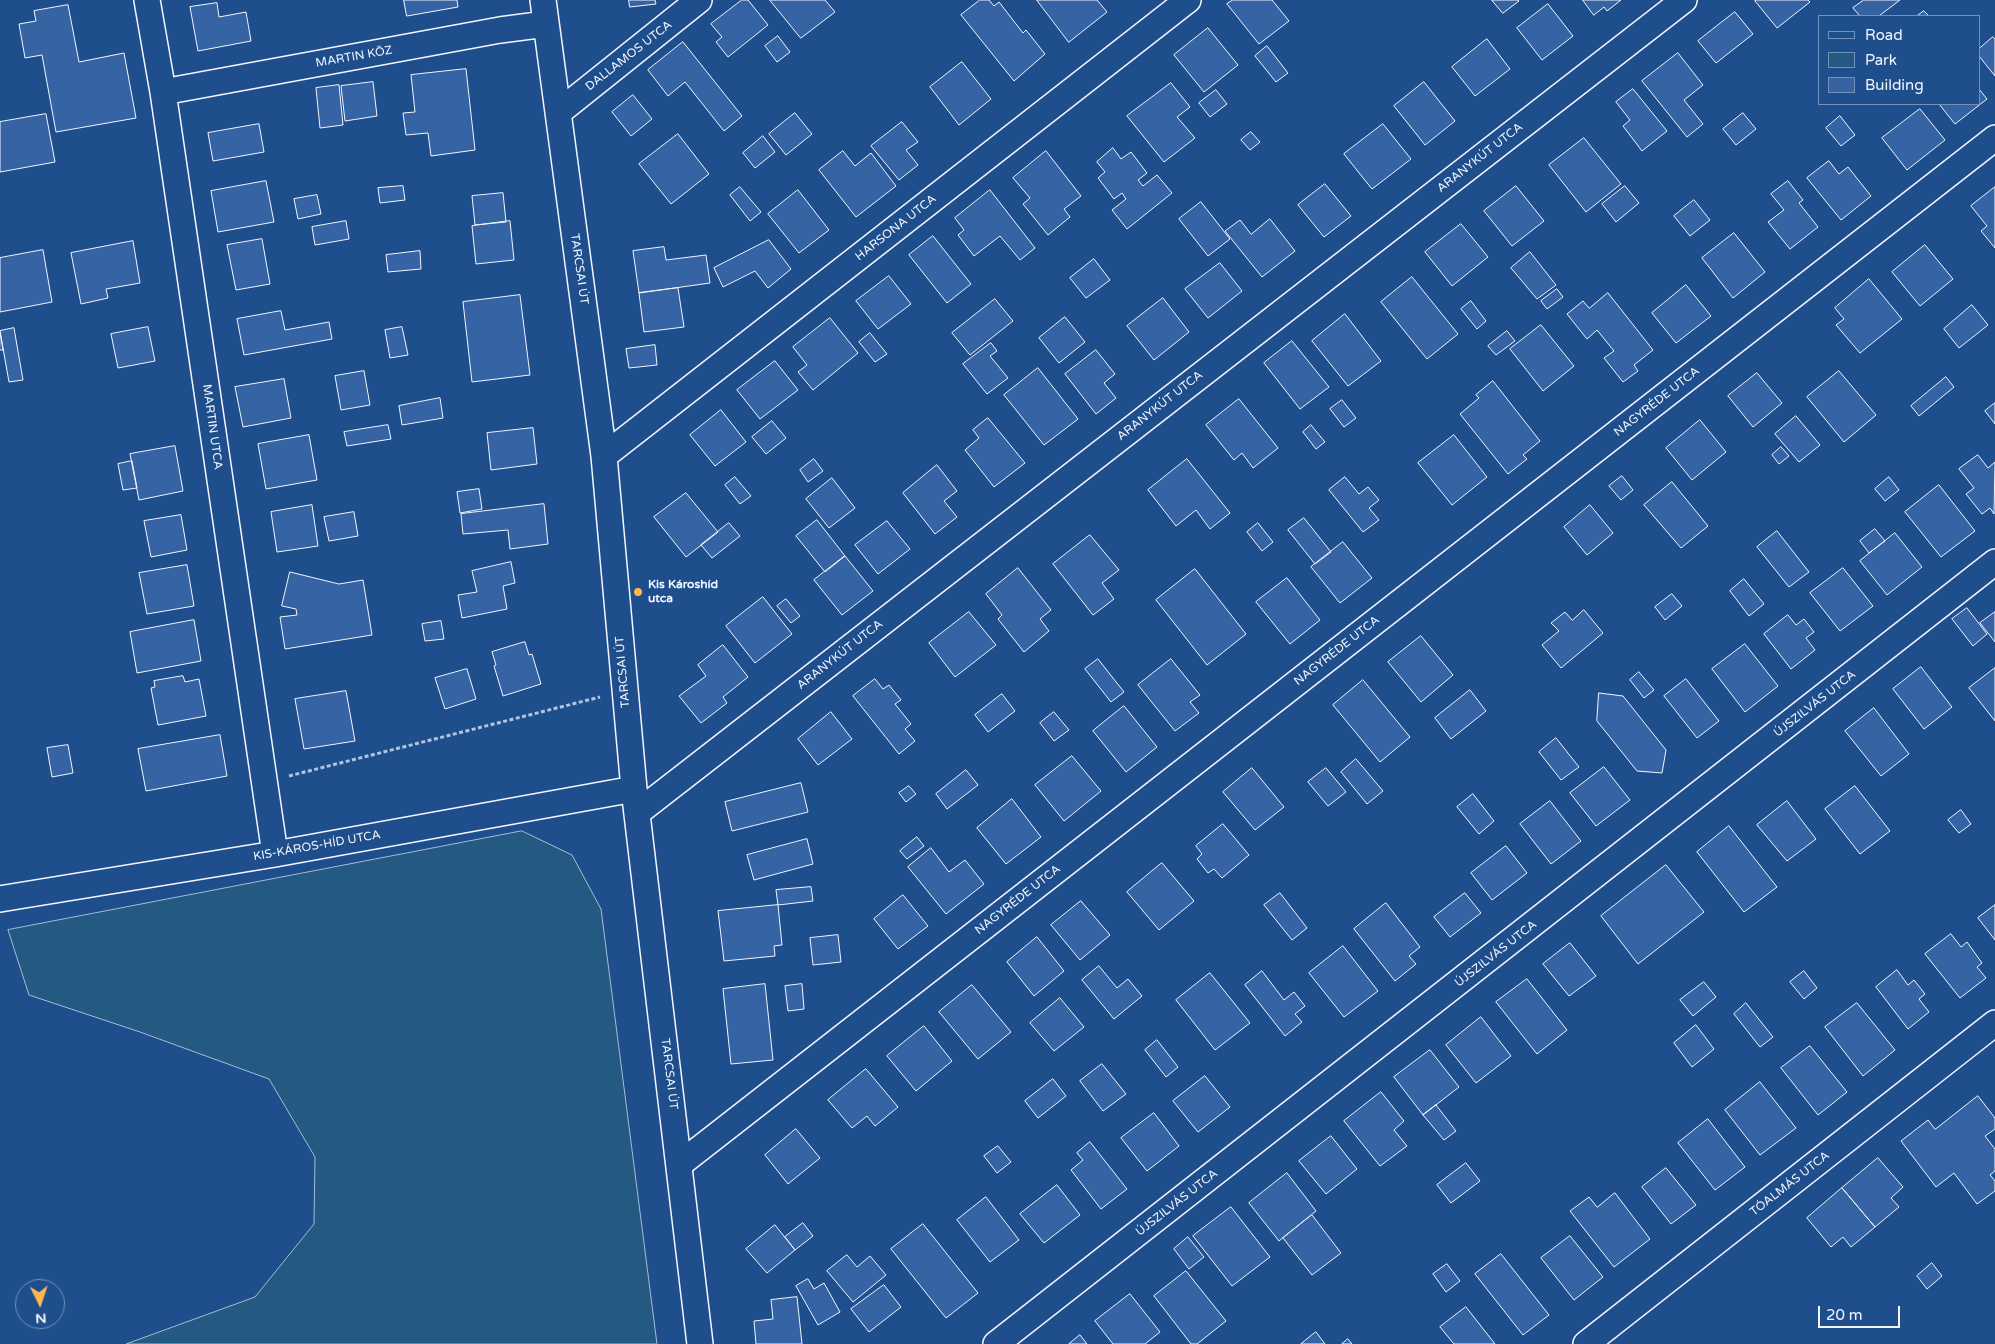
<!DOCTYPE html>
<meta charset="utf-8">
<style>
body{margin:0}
#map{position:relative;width:1995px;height:1344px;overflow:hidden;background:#1f4e8c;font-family:"Varela Round",sans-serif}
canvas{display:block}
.legend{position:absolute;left:1818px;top:15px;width:162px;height:90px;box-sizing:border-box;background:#1f4e8c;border:1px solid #7391ba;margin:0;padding:6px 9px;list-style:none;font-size:15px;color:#f2f6ff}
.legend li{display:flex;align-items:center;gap:10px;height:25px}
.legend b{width:25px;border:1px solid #7391ba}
.north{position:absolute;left:15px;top:1279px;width:50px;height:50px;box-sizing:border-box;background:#1f4e8c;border:1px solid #7391ba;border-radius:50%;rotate:176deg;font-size:14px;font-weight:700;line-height:20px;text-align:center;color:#f2f6ff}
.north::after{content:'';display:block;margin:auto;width:18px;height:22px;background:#ffb74d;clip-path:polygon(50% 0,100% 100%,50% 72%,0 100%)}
.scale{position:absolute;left:1818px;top:1306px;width:82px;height:22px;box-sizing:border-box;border:2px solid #f2f6ff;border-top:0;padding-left:6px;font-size:15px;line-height:18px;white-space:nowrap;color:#f2f6ff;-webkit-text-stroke:4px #1f4e8c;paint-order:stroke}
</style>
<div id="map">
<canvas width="1995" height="1344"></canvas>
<ul class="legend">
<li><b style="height:6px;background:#1f4e8c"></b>Road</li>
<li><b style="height:14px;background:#245a82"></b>Park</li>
<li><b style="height:14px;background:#3563a3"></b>Building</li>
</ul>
<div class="north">N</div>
<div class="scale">20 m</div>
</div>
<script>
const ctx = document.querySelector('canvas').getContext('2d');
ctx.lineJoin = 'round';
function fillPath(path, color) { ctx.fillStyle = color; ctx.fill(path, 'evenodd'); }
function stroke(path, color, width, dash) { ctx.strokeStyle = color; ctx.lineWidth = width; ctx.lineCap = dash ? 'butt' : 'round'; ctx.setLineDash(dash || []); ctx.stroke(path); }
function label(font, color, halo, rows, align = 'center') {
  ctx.font = font + ' "Varela Round",sans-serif'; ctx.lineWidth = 4; ctx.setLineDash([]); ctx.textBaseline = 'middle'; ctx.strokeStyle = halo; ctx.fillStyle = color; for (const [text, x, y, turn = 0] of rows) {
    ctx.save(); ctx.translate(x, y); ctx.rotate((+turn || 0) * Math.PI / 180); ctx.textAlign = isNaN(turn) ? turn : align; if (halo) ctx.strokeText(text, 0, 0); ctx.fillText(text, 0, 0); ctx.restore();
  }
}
const green = new Path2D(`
 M522 831 572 855 601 909 657 1344H126L255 1297 314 1224 315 1157 269 1079 140 1032 29 995 8 930Z`);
fillPath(green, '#245a82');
stroke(green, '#a8bbd7', 1);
const building = new Path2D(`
 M404 0H457L458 7 407 16Z
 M629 0H655L656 4 630 7Z
 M742 0H748L768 25 728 57 716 42 722 37 711 24Z
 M770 0H825L835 12 801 38Z
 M980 0H989L994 6 999 2 1023 33 1026 30 1045 54 1014 81 961 15Z
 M1037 0H1097L1107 12 1069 42Z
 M1233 0H1272L1289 21 1259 44 1227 4Z
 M1492 0H1518L1519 1 1503 13Z
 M1583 0H1621L1607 11 1604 7 1594 15Z
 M1757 0H1808L1810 2 1777 28 1755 1Z
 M1864 0H1900L1879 16H1860L1853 8Z
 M217 3 219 17 246 12 251 41 198 51 190 7Z
 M1548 4 1573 36 1542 60 1517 28Z
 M68 5 79 62 124 53 136 118 56 132 42 55 25 58 19 24 36 21 34 11Z
 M1924 11 1929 16H1917Z
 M1735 12 1753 34 1716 63 1698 41Z
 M1208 28 1238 65 1204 92 1174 55Z
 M778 36 790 52 777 62 765 46Z
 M1993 37 1995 39V76L1979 56V49Z
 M1487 39 1510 69 1475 96 1452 67Z
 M683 42 742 116 724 131 685 82 668 96 648 70Z
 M1267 46 1288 73 1276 82 1255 56Z
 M1678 53 1703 85 1684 100 1703 124 1687 137 1642 81Z
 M962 62 991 99 959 125 930 87Z
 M466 69 475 150 431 156 428 133 406 135 403 113 415 112 411 75Z
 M373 82 377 116 345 121 341 86Z
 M1424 82 1455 121 1425 145 1394 106Z
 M1171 83 1190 107 1177 117 1195 138 1164 162 1127 116Z
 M339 85 343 125 320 128 316 88Z
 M1633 89 1667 131 1642 151 1623 126 1630 120 1616 102Z
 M1979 89 1987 99 1955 124 1939 104H1979Z
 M1216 90 1227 104 1210 117 1199 103Z
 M633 95 652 119 631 136 612 112Z
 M1920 109 1945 140 1907 170 1882 138Z
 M795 113 812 134 786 155 769 134Z
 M1743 113 1756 129 1736 145 1723 129Z
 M46 114 55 162 0 172V122Z
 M1840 116 1855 135 1841 146 1826 128Z
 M902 122 918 142 906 150 918 165 899 180 871 146Z
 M259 124 264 152 213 161 208 133Z
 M1383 124 1411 159 1372 189 1344 154Z
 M1251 132 1260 142 1250 150 1241 140Z
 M678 134 709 174 671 204 639 164Z
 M763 136 775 152 755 168 743 153Z
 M1584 138 1621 184 1586 212 1549 165Z
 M1113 148 1121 159 1131 152 1147 173 1138 180 1143 186 1157 175 1172 193 1127 229 1112 210 1126 199 1122 193 1114 199 1098 178 1105 172 1097 162Z
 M843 151 855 166 871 153 896 186 856 217 819 170Z
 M1046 151 1081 196 1064 209 1070 217 1048 235 1023 204 1030 198 1013 178Z
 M1829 161 1839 174 1848 167 1871 196 1841 220 1807 178Z
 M266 181 274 222 218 232 211 191Z
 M1788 181 1803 200 1799 203 1818 227 1790 249 1768 222 1784 210 1771 194Z
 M1325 184 1351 216 1324 237 1298 205Z
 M403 186 405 200 380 203 378 188Z
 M1516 186 1544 221 1512 246 1484 211Z
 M1625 186 1639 203 1616 222 1602 204Z
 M740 187 761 212 750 221 730 195Z
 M1995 187V248L1981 231 1987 226 1971 206Z
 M798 190 829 230 799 253 768 214Z
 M990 190 1035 248 1020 260 1000 236 974 256 958 235 964 230 955 218Z
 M503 193 506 222 475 225 472 196Z
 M317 195 321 214 298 219 294 199Z
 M1694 200 1710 220 1690 236 1674 216Z
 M1201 202 1230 239 1208 256 1179 219Z
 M1270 219 1295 251 1262 277 1225 231 1240 220 1251 234Z
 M346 221 349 239 315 245 312 227Z
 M510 221 514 260 476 264 472 226Z
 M1461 224 1488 257 1452 286 1425 252Z
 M1734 233 1765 272 1733 298 1702 258Z
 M933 236 971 284 947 303 909 255Z
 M262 239 270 284 236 290 227 245Z
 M769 240 791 269 768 288 755 271 723 287 714 268Z
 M133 241 140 283 106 289 108 298 81 304 71 253Z
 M1925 245 1953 279 1920 306 1892 272Z
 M664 247 666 260 706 255 710 283 639 293 633 251Z
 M43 250 52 302 0 312V258Z
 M420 251 421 269 388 272 386 255Z
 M1530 252 1556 285 1537 299 1511 268Z
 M1094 259 1110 280 1086 298 1070 278Z
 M1220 263 1242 291 1208 318 1185 289Z
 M889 276 911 304 878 329 856 301Z
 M1412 277 1458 334 1427 359 1381 302Z
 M1869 279 1902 319 1860 353 1836 325 1844 319 1835 308Z
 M1686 285 1711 316 1676 343 1652 313Z
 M678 288 684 327 644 332 639 293Z
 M1557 289 1563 297 1547 309 1541 301Z
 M1608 293 1653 350 1634 365 1638 371 1623 382 1604 358 1614 351 1597 330 1587 339 1567 314 1583 301 1589 308Z
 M520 295 530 375 472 382 463 302Z
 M1163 298 1189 332 1154 360 1127 326Z
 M995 299 1013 321 970 355 952 333Z
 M1471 301 1486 321 1477 329 1461 309Z
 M1972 305 1988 325 1959 348 1944 329Z
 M281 311 285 330 329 322 332 339 244 355 237 319Z
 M1345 314 1381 361 1348 386 1312 341Z
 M1065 317 1085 342 1059 363 1039 338Z
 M830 318 858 353 813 390 798 372 807 365 793 347Z
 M1541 325 1574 366 1543 391 1510 349Z
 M148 327 155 361 118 368 111 334Z
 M402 327 408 355 390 358 385 330Z
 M14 328 23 380 9 382 0 331Z
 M1507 331 1515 341 1496 355 1488 346Z
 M0 332 3 350H0Z
 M870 333 887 354 875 362 859 342Z
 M1292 341 1329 387 1300 409 1264 363Z
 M991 343 997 351 990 356 1008 378 987 394 963 364Z
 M655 345 657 365 629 368 626 349Z
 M1096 350 1115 374 1104 383 1116 398 1096 414 1065 374Z
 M775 361 798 390 760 419 737 390Z
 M1038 368 1078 419 1044 445 1004 395Z
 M364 371 370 405 341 410 335 376Z
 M1839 371 1876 415 1844 442 1807 397Z
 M1757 373 1782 403 1753 427 1728 396Z
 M1946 377 1954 387 1919 416 1911 406Z
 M284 379 291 418 243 427 235 387Z
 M1493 381 1540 441 1523 455 1527 459 1508 474 1460 414 1479 398 1476 395Z
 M440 398 443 418 402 425 399 406Z
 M1239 399 1278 448 1253 468 1242 453 1234 460 1206 425Z
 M1342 400 1356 418 1344 427 1330 409Z
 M1995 403V424L1985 411Z
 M721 410 746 442 715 466 690 435Z
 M1796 416 1820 445 1799 462 1775 434Z
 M988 418 1025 463 994 487 965 450 979 438 973 430Z
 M1700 420 1726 452 1692 480 1666 448Z
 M772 421 786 438 766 454 752 437Z
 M388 425 391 439 347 446 344 432Z
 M1311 425 1325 442 1316 449 1303 432Z
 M533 428 537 464 491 470 487 433Z
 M309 435 317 480 266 489 258 444Z
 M1454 435 1487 477 1452 505 1418 463Z
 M175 446 183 491 139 500 130 454Z
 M1781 447 1789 456 1779 464 1772 455Z
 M1978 455 1988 468 1995 462 1994 514 1990 508 1982 514 1966 494 1974 488 1959 469Z
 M814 459 823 471 808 482 800 470Z
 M1187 459 1230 513 1210 529 1196 510 1176 526 1148 490Z
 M132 461 137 488 123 490 118 464Z
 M937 465 957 491 944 501 957 517 935 534 903 493Z
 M1622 476 1633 490 1621 500 1609 486Z
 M735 477 751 496 740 504 725 485Z
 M1345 477 1359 494 1368 487 1379 500 1369 508 1379 520 1363 532 1329 490Z
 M1889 477 1899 490 1885 501 1875 489Z
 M832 478 855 508 829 528 806 499Z
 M1672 482 1708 526 1681 548 1644 505Z
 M1939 485 1975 531 1941 557 1905 512Z
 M479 489 482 509 460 513 457 492Z
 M686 493 718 532 686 557 654 517Z
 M544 504 548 544 510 549 508 530 463 534 461 514Z
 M312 505 318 546 277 552 271 512Z
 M1590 505 1613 533 1587 555 1564 527Z
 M354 512 358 536 329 541 324 517Z
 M181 515 187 550 151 557 144 521Z
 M1304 518 1331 552 1315 564 1288 530Z
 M817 520 845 556 825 572 796 536Z
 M887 521 910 549 878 574 855 545Z
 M729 523 740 536 712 558 701 545Z
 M1258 523 1273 542 1262 551 1247 532Z
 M1875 529 1885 541 1869 553 1860 541Z
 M1777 531 1809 572 1789 587 1757 547Z
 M1895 533 1922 567 1887 595 1860 561Z
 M1090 535 1119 570 1102 583 1114 599 1093 615 1053 564Z
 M1343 542 1372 578 1340 603 1311 567Z
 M845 556 873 591 842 615 814 580Z
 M511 562 515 583 503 586 507 609 462 618 458 595 477 592 472 571Z
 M187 565 194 606 147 614 139 573Z
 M1018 568 1051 610 1040 619 1049 631 1024 652 998 619 1002 615 986 594Z
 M1843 568 1873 606 1840 631 1810 593Z
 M1195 569 1246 634 1207 665 1156 600Z
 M290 572 339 584 363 580 372 635 285 649 280 617 297 615 296 609 282 606Z
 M1287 578 1320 620 1290 644 1256 602Z
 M1744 579 1764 604 1749 616 1730 591Z
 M1672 594 1682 606 1665 620 1655 607Z
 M763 597 792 634 755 663 726 626Z
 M786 599 800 616 791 623 777 606Z
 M1967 608 1987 634 1973 646 1952 619Z
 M1584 610 1603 633 1561 668 1542 645 1559 631 1551 623 1565 612 1572 620Z
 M969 612 996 645 955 677 929 643Z
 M1995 612V642L1980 623Z
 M1788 615 1796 625 1804 619 1814 632 1806 638 1815 650 1791 669 1764 634Z
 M194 620 201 661 137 673 130 632Z
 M441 621 444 639 425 641 422 624Z
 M1421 636 1453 675 1421 702 1388 662Z
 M525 642 529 655 532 654 541 684 503 696 494 666 496 665 492 652Z
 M1745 644 1778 686 1745 712 1712 669Z
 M723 645 748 677 723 697 727 703 701 723 679 696 706 676 698 665Z
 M1098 659 1124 692 1111 702 1085 669Z
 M1171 659 1200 695 1190 702 1199 713 1175 731 1138 685Z
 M1921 667 1952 707 1924 729 1893 689Z
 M1995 668V721L1969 688Z
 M467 669 476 699 445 709 435 678Z
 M1639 672 1654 690 1644 698 1630 680Z
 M183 676 185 682 199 679 206 716 158 725 151 688 155 687 154 681Z
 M875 679 883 689 889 685 901 700 895 704 911 724 905 729 915 741 899 754 853 696Z
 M1686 679 1719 721 1697 738 1664 696Z
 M1363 680 1410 737 1380 762 1333 705Z
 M1470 690 1486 711 1451 739 1435 718Z
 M346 691 355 741 304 749 295 699Z
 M1599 693 1623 696 1666 750 1662 773 1637 771 1597 721Z
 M1002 694 1015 711 988 732 975 715Z
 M1124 706 1157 747 1126 772 1093 731Z
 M1874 708 1909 754 1881 776 1845 731Z
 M831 712 852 739 818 765 798 739Z
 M1054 712 1069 730 1054 741 1040 723Z
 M220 735 227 776 146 791 138 749Z
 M1556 738 1579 767 1561 780 1539 752Z
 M68 745 73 773 52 777 47 748Z
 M1072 756 1101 791 1064 821 1035 785Z
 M1356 759 1383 791 1367 804 1341 772Z
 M1604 767 1630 800 1596 826 1570 793Z
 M1252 768 1284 807 1255 830 1223 792Z
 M1326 768 1346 792 1328 806 1308 782Z
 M966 770 978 785 947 809 936 794Z
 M801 783 808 812 732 831 725 802Z
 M909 786 916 794 906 802 899 793Z
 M1855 786 1890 831 1860 854 1825 809Z
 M1473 794 1494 821 1479 834 1457 807Z
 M1012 799 1041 837 1006 864 977 828Z
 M1550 801 1581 841 1551 864 1520 824Z
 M1787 801 1816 839 1787 861 1757 825Z
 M1961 810 1971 824 1959 833 1948 820Z
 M1223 824 1249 855 1222 878 1214 869 1208 873 1197 859 1202 854 1196 846Z
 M1729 826 1777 887 1744 912 1697 852Z
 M917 837 924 846 907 859 900 851Z
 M807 839 813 864 754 880 747 855Z
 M1506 846 1527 873 1492 900 1471 873Z
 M931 848 949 872 965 860 984 884 946 914 908 867Z
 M1162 863 1194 901 1159 930 1127 892Z
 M1666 865 1704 912 1638 964 1601 916Z
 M811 887 813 901 778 905 776 890Z
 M1280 893 1307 928 1292 940 1264 905Z
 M1465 893 1481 913 1450 937 1434 917Z
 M903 895 928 926 898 949 874 919Z
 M1081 901 1110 935 1080 960 1051 925Z
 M1386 903 1420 947 1409 956 1416 964 1395 981 1354 929Z
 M778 905 782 945 774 946 775 956 724 961 718 911Z
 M1995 905V940L1978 918Z
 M1951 934 1961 947 1967 942 1982 963 1977 967 1986 978 1960 998 1925 954Z
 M838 935 841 962 813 965 810 938Z
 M1037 937 1064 971 1034 996 1007 962Z
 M1570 943 1596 976 1569 996 1543 964Z
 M1343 946 1378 991 1344 1017 1309 973Z
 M1099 966 1117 988 1128 979 1142 996 1114 1019 1082 980Z
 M1897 970 1908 985 1914 980 1925 994 1919 999 1929 1012 1908 1029 1876 987Z
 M1262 971 1284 1000 1294 992 1305 1006 1295 1014 1302 1022 1285 1036 1245 985Z
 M1804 971 1817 988 1804 999 1790 982Z
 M1210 973 1250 1023 1215 1050 1176 1000Z
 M1527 979 1567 1030 1537 1054 1496 1002Z
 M1704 982 1716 997 1693 1016 1680 1000Z
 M765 984 773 1060 731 1064 723 989Z
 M802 984 804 1009 788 1011 785 986Z
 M972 985 1011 1032 978 1059 939 1012Z
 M1060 998 1084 1027 1054 1051 1030 1023Z
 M1746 1003 1773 1037 1760 1047 1734 1014Z
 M1857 1003 1895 1050 1863 1076 1825 1027Z
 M1481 1017 1511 1056 1476 1083 1446 1045Z
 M1696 1025 1714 1049 1692 1067 1674 1043Z
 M924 1026 952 1061 916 1091 887 1056Z
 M1157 1040 1178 1067 1166 1077 1145 1050Z
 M1810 1046 1847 1092 1818 1115 1781 1068Z
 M1430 1050 1459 1087 1423 1115 1394 1077Z
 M1102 1064 1126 1094 1103 1111 1080 1081Z
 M866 1069 898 1107 875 1126 867 1116 852 1128 828 1100Z
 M1205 1076 1230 1107 1198 1132 1173 1101Z
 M1053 1079 1066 1096 1038 1118 1025 1101Z
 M1760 1082 1796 1128 1760 1155 1725 1110Z
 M1381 1092 1404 1121 1394 1130 1407 1146 1380 1166 1344 1121Z
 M1978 1096 1995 1118V1129L1985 1136 1995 1149V1171L1990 1175 1995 1181V1191L1977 1204 1954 1173 1936 1187 1901 1141 1928 1120 1935 1129Z
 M1436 1105 1456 1131 1444 1140 1423 1115Z
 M1154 1113 1179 1146 1147 1171 1121 1138Z
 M1708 1119 1745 1167 1715 1190 1678 1143Z
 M796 1129 820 1158 788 1184 765 1155Z
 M1331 1136 1357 1169 1326 1194 1299 1161Z
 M1090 1142 1127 1189 1101 1209 1071 1170 1083 1160 1077 1153Z
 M998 1146 1011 1162 997 1173 984 1156Z
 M1878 1158 1903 1187 1891 1198 1899 1207 1875 1227 1842 1188Z
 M1466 1163 1480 1181 1451 1203 1437 1185Z
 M1666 1168 1696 1205 1671 1224 1642 1187Z
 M1287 1173 1316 1211 1279 1241 1249 1203Z
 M1057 1185 1080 1215 1044 1243 1020 1214Z
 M1842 1188 1875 1227 1851 1247 1843 1237 1831 1247 1807 1218Z
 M1615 1193 1650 1239 1614 1267 1570 1211 1589 1197 1597 1207Z
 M986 1197 1019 1240 990 1262 957 1220Z
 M1231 1207 1270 1257 1232 1286 1193 1236Z
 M1312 1215 1341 1253 1312 1275 1283 1238Z
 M803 1223 813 1236 795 1250 785 1237Z
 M923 1224 978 1293 946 1318 891 1249Z
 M775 1225 795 1250 767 1273 746 1249Z
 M1570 1236 1603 1277 1574 1300 1541 1258Z
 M1188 1237 1204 1257 1189 1269 1174 1249Z
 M1501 1254 1549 1315 1523 1335 1475 1274Z
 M847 1255 857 1267 870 1256 886 1275 853 1302 827 1271Z
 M1932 1263 1942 1276 1927 1289 1917 1276Z
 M1447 1264 1460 1281 1446 1292 1433 1274Z
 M1186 1271 1226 1321 1197 1344H1191L1154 1296Z
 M808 1279 814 1289 824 1283 840 1312 818 1325 796 1286Z
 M884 1285 901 1307 869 1332 851 1309Z
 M1130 1294 1160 1332 1145 1344H1113L1095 1321Z
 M797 1297 802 1344H756L754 1321 773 1319 771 1300Z
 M1466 1307 1495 1344H1454L1440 1327Z
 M1316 1332 1325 1344H1301Z
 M1080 1335 1087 1344H1069Z
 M1348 1339 1352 1344H1342Z`);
fillPath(building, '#3563a3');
stroke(building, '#f2f6ff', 1);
const minor = new Path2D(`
 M147 0 163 92 275 854
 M543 0 604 456 634 789 700 1344
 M163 92 500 30 546 24
 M559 112 699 0
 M604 456 1188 0
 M637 813 1684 0
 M0 899 275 854 634 789
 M680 1164 1995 138
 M996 1344 1995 562
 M1586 1344 1995 1023`);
stroke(minor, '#f2f6ff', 28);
stroke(new Path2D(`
 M289 776 600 697`), '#b3c4dc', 3, [4, 2.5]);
stroke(minor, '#1f4e8c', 25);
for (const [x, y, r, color] of [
 [638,592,5,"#ffb74d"]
]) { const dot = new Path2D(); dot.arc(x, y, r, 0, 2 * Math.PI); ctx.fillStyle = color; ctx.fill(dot); stroke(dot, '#1f4e8c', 2); }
label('12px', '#f2f6ff', '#1f4e8c', [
 ["DALLAMOS UTCA",629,56,-38],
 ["MARTIN KÖZ",354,57,-10],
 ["ARANYKÚT UTCA",1480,158,-38],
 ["HARSONA UTCA",896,228,-38],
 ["TARCSAI ÚT",579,269,82],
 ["NAGYRÉDE UTCA",1657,402,-38],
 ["ARANYKÚT UTCA",1160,406,-38],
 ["MARTIN UTCA",212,427,82],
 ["NAGYRÉDE UTCA",1337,651,-38],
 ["ARANYKÚT UTCA",840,655,-38],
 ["TARCSAI ÚT",623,672,-95],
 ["ÚJSZILVÁS UTCA",1815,704,-38],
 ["KIS-KÁROS-HÍD UTCA",317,846,-10],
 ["NAGYRÉDE UTCA",1018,900,-38],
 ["ÚJSZILVÁS UTCA",1496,954,-38],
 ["TARCSAI ÚT",669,1074,83],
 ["TÓALMÁS UTCA",1790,1184,-38],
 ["ÚJSZILVÁS UTCA",1177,1203,-38]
]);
label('bold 12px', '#f2f6ff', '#1f4e8c', [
 ["Kis Károshíd",648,585],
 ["utca",648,599]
], 'left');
</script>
